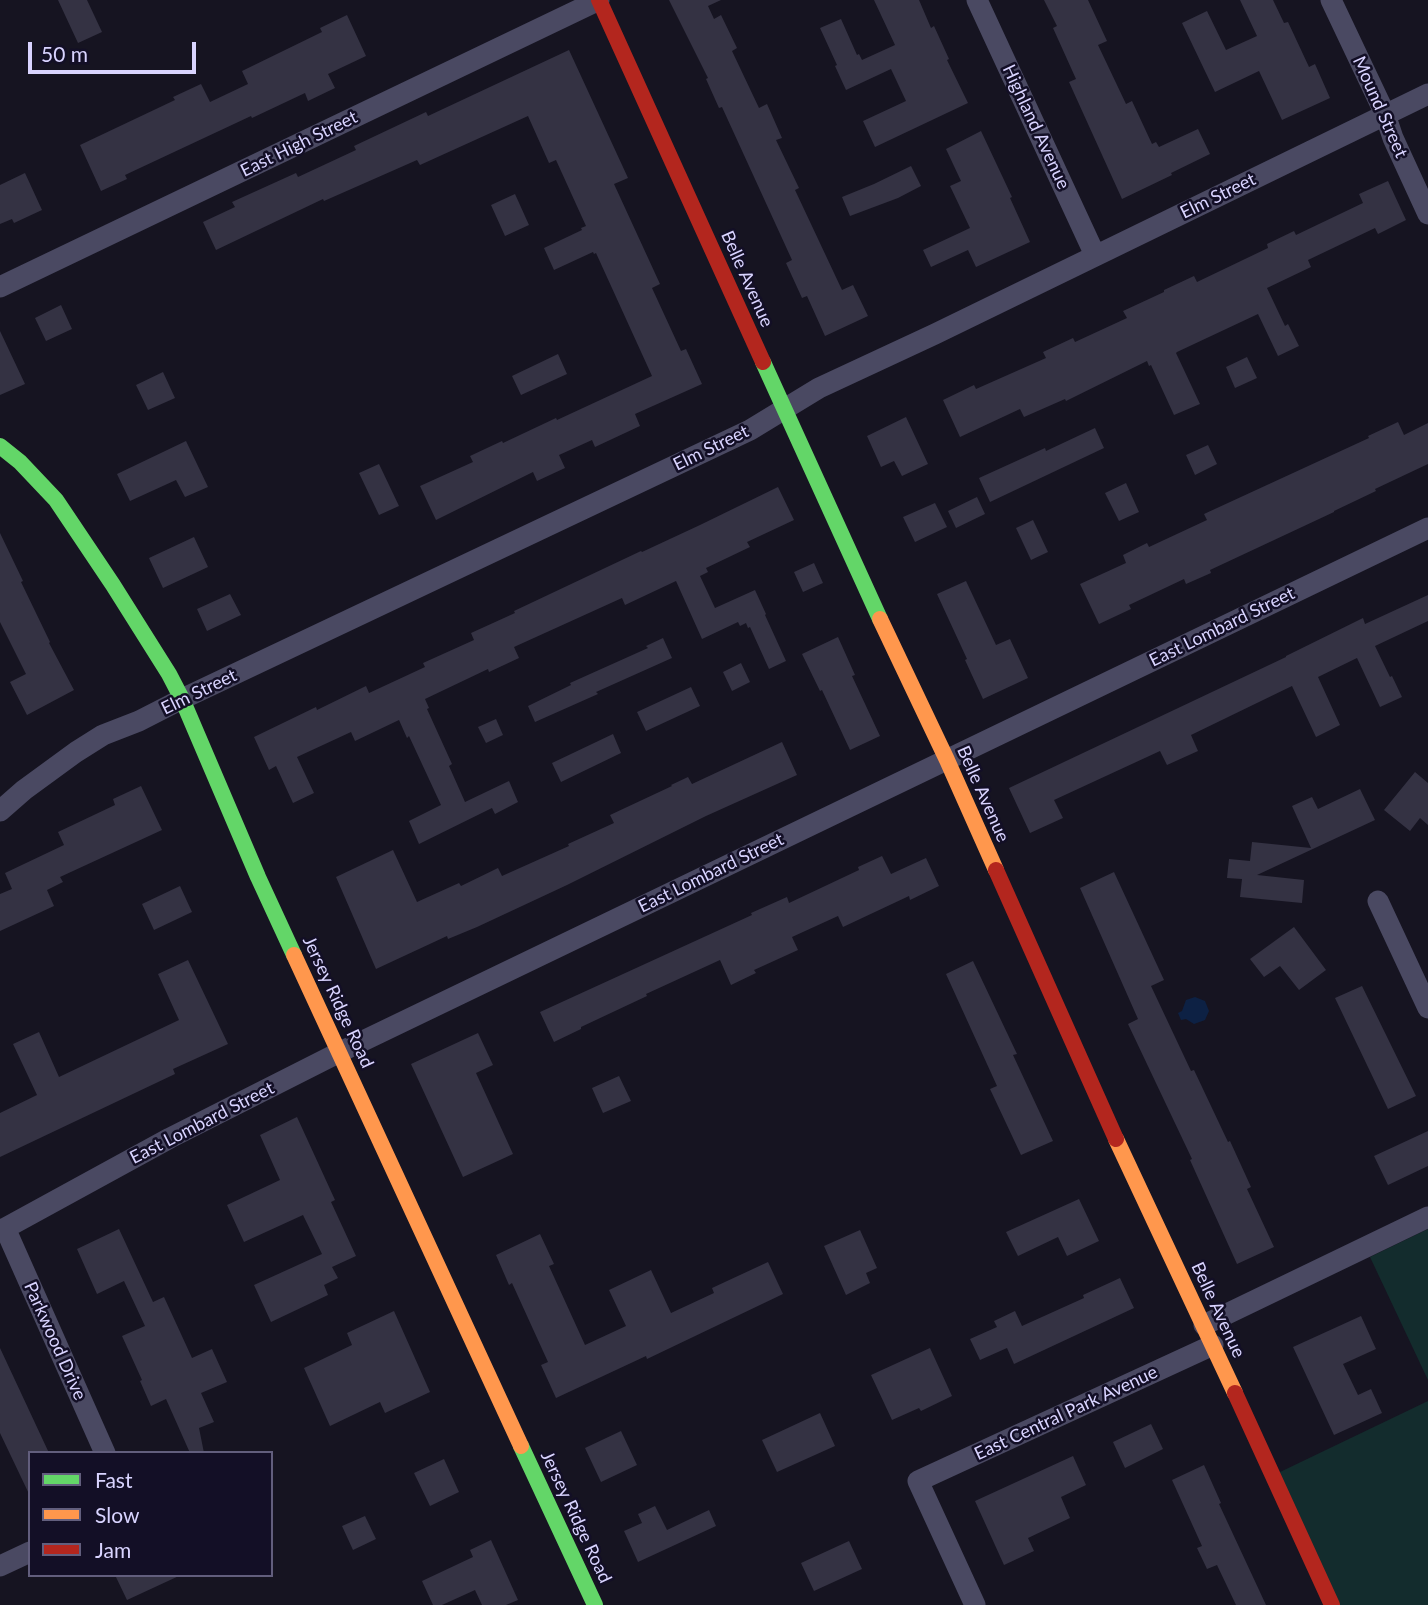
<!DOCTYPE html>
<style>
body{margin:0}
#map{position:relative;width:1428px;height:1605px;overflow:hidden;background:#161421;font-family:Lato,sans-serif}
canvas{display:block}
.legend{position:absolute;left:28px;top:1451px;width:245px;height:126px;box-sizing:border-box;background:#130f26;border:2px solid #625e7d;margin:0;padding:9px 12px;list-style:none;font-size:21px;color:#d9d4ff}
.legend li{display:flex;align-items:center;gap:14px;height:35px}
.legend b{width:35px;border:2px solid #625e7d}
.scale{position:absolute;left:28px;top:42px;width:168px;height:32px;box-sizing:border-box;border:4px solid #d9d4ff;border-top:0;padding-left:9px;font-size:21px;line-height:24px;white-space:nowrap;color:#d9d4ff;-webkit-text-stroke:5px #130f26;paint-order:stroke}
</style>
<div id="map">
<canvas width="1428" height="1605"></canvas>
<ul class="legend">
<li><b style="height:9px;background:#63d668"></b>Fast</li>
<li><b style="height:9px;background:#ff974d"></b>Slow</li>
<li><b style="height:9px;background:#b3261e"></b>Jam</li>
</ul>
<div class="scale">50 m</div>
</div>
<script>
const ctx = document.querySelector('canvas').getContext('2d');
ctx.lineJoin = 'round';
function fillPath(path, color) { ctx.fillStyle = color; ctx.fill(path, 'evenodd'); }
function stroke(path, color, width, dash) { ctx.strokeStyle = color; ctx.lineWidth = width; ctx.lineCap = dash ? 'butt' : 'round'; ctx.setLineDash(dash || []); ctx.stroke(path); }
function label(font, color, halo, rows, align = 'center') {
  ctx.font = font + ' Lato,sans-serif'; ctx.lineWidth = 5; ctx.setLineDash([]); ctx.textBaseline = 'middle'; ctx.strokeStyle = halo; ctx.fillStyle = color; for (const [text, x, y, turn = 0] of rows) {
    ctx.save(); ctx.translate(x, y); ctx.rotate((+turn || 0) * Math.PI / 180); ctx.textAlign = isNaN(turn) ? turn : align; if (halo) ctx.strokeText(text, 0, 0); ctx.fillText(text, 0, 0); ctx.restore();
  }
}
fillPath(new Path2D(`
 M1428 1229V1380L1370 1257Z
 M1428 1401V1605H1339L1278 1473Z`), '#132c2d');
fillPath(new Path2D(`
 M1195 997 1205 1001 1209 1011 1205 1020 1194 1024 1186 1019 1181 1020 1178 1013 1182 1011 1186 1000Z`), '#0d2144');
fillPath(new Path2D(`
 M58 0H87L102 32 78 43Z
 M669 0H721L708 6 714 19 721 15 737 48 732 51 759 108 767 104 782 138 776 140 799 188 795 190 842 290 853 285 868 316 825 336 807 296 802 298 786 263 792 260 722 107 719 108 706 79 708 78Z
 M874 0H919L931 28 934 26 949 59 947 60 968 103 875 147 863 121 906 101 891 69 846 90 835 66 837 65 820 28 841 19 857 55 859 54 862 60 895 45Z
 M1044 0H1088L1107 41 1098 45 1126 104 1132 101 1152 144 1156 142 1159 147 1198 129 1210 154 1171 173 1172 175 1122 199 1069 82 1076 79 1053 28 1057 26Z
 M1240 0H1273L1284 23 1288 22 1309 67 1315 64 1330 98 1282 120 1259 71 1215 92 1182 23 1207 11 1226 50 1257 36Z
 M347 15 366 56 328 74 335 88 308 101 305 93 252 118 251 116 125 175 127 179 101 191 80 145 175 100 173 97 201 84 210 102 248 84 242 71 322 32 320 28Z
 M569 50 628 178 614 184 660 284 652 288 681 351 686 349 702 384 635 414 640 426 595 447 592 440 559 455 565 468 537 481 533 472 436 520 420 486 473 462 470 456 502 441 503 443 556 418 557 420 652 376 596 253 594 254 593 252 554 270 544 248 582 230 581 228 586 226 556 160 549 163 528 116 420 165 417 160 324 201 323 199 216 250 203 222 235 207 232 202 296 173 298 177 356 150 354 146 426 112 428 116Z
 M981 131 1012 197 1010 198 1030 242 976 267 968 250 931 267 923 250 970 228 950 186 961 181 946 149Z
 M911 166 921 186 898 198 850 216 842 197 874 184Z
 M25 173 42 210 14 223 12 219 0 224V185Z
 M1388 181 1406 220 1378 234 1375 228 1308 260 1311 267 1267 288 1285 326 1288 324 1299 346 1278 356 1258 314 1177 352 1176 353 1200 404 1174 415 1151 365 1149 366 1147 361 1066 401 1065 399 1024 417 1020 409 960 437 943 400 974 385 976 389 1046 358 1043 352 1073 338 1075 342 1127 318 1123 311 1164 292V290L1194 276 1197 282 1268 248 1267 244 1294 231 1296 235 1363 203 1359 194Z
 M515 194 529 225 505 236 491 205Z
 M61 305 72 329 46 341 35 318Z
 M0 331 25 384 0 395Z
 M558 354 567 374 521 395 512 376Z
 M1247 357 1257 378 1235 388 1226 367Z
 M163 372 175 398 148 410 136 385Z
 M906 417 928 464 902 476 894 461 881 467 867 436Z
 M1398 422 1404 435 1428 423V464L1375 489 1376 491 1334 511V512L1210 570 1211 573 1186 584 1184 579 1129 605 1131 609 1099 624 1080 584 1126 563 1123 555 1147 543 1149 547 1207 520 1204 514 1369 438 1368 436Z
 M1095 428 1104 448 990 502 979 478 1045 448 1046 451Z
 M186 441 208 487 185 497 176 480 130 501 117 474Z
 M1208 445 1217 464 1195 475 1186 455Z
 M379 464 399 506 379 515 359 473Z
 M1126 483 1139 512 1119 521 1105 493Z
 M778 487 794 520 747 542 750 547 706 568 708 572 700 576 715 608 755 590 766 614 765 615 786 661 769 669 750 627 748 628 746 623 740 626 738 622 702 639 676 581 625 605 622 598 514 647 519 658 489 672 488 669 425 699 429 708 427 709 452 764 449 766 465 802 509 781 518 802 495 814 492 808 419 844 409 821 441 805 409 736 407 738 399 720 355 741 351 732 297 757 314 793 293 803 276 766 269 770 254 737 316 707 317 710 366 686 369 693 425 667 423 663 474 640 471 633 515 613 514 611 641 551 642 552 700 525Z
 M977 497 985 514 956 528 948 511Z
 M935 503 947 527 915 542 903 517Z
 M1033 520 1048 552 1031 560 1016 528Z
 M0 533 23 581 21 582 50 642 49 643 74 690 27 715 10 682 26 674 0 622Z
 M194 537 208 567 163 588 149 558Z
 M814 563 823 583 803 592 794 572Z
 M966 581 996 645 1010 639 1028 678 983 699 965 660 967 659 937 594Z
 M230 594 241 615 207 631 197 609Z
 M1428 595V621L1375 646 1390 677 1392 676 1402 697 1380 707 1357 658 1318 677 1340 725 1316 737 1292 686 1191 735 1198 751 1167 765 1160 751 1054 800 1063 818 1030 833 1009 788 1286 657V656L1363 618 1365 624Z
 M838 637 855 675 852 676 880 736 850 750 822 690 820 691 802 654Z
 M663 638 672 658 596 692 598 694 535 722 528 706 571 685 570 683 648 648 646 646Z
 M741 663 750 682 732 691 723 672Z
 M691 687 700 706 646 731 637 712Z
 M496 719 503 735 486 743 478 727Z
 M613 734 621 753 561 782 552 763Z
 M782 742 797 775 706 816 567 885 477 927 448 939 447 936 376 969 336 877 393 850 417 902 459 883 461 886 498 868 502 876 569 846 568 844 614 823 610 815 672 786 671 785 688 777 692 784Z
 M1415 772 1428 783V825L1420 818 1410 831 1384 810Z
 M141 786 162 830 60 877 63 882 47 890 54 906 0 931V894L12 889 5 873 64 845 58 832 115 805 113 799Z
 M1360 789 1375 820 1257 875 1304 880 1302 903 1240 897 1242 879 1227 878 1229 859 1250 861 1252 842 1311 848 1292 806 1312 797 1318 809Z
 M882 856 891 874 926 858 939 886 910 900 909 896 843 927 838 916 792 937 798 950 754 970 756 973 731 985 720 960 646 994 647 996 581 1027V1029L554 1042 540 1012 752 915 751 913 787 897 789 903 859 870 858 867Z
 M1114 872 1164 980 1151 986 1191 1071 1194 1070 1228 1142 1230 1141 1251 1187 1247 1189 1274 1247 1237 1264 1190 1160 1192 1159 1128 1024 1138 1019 1080 888Z
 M180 886 192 912 154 930 142 904Z
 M1294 927 1326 970 1299 990 1280 966 1264 977 1250 959Z
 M188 960 228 1044 173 1069 175 1074 0 1157V1113L37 1095 13 1044 39 1032 59 1077 179 1020 158 974Z
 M973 961 1017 1054 1013 1055 1053 1141 1021 1155 990 1089 997 1086 946 974Z
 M1362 986 1416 1096 1388 1109 1335 998Z
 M478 1033 493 1065 476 1073 513 1154 463 1177 411 1064Z
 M619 1076 631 1101 603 1113 592 1088Z
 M297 1117 335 1200 331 1202 356 1256 332 1267 338 1278 324 1285 328 1295 271 1322 254 1285 322 1254 303 1215 244 1242 227 1205 280 1180 260 1135Z
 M1428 1131V1166L1388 1185 1374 1156Z
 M1079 1199 1099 1241 1067 1256 1058 1237 1018 1256 1006 1232Z
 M119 1229 153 1302 164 1297 192 1358 212 1349 227 1382 201 1393 214 1422 199 1428 204 1453H190L166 1399 151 1406 140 1381 142 1380 122 1336 145 1326 124 1281 97 1294 77 1249Z
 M860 1230 877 1268 866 1273 870 1283 846 1295 824 1246Z
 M540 1234 554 1264 549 1266 585 1345 626 1326 609 1290 651 1270 671 1313 714 1293 712 1288 768 1262 783 1294 647 1359 646 1356 556 1398 541 1365 548 1362 512 1283 509 1285 496 1255Z
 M1120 1278 1134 1308 1014 1364 1007 1348 980 1360 970 1339 997 1327 994 1321 1015 1311 1022 1326 1084 1298 1083 1295Z
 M394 1311 430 1392 385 1413 380 1402 330 1426 304 1368 352 1345 347 1333Z
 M1361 1316 1376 1349 1343 1364 1358 1395 1371 1389 1382 1413 1334 1435 1293 1347Z
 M0 1348 49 1453H30V1496L0 1433Z
 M930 1348 952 1396 921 1411 919 1408 892 1420 871 1375Z
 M820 1413 835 1446 777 1472 762 1440Z
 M1151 1424 1163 1449 1125 1468 1113 1442Z
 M621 1431 637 1465 601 1482 585 1448Z
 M1073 1456 1086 1485 1061 1497 1070 1518 1028 1538 1034 1551 1004 1565 975 1501Z
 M444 1459 459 1492 430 1506 414 1473Z
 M1204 1465 1221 1503 1219 1504 1266 1605H1236L1217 1565 1207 1569 1197 1548 1202 1546 1172 1480Z
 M655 1506 667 1530 709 1510 716 1526 638 1562 624 1531 642 1523 638 1514Z
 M365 1516 376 1539 353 1550 342 1526Z
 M491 1540 518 1600 506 1605H482L475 1590 442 1605H433L422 1581 473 1557 470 1550Z
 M849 1541 862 1569 814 1591 801 1563Z
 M115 1575H181L127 1600Z`), '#343243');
stroke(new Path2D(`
 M977 0 1095 255
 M1331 0 1385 114 1393 138 1428 214
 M0 287 599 0
 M0 811 24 790 76 752 103 735 139 721 182 699 750 430 819 388 935 334 1428 94
 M1378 901 1428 1008
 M5 1228 105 1453
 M0 1231 170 1138 340 1052 1428 528
 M1204 1325 1428 1217
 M0 1566 30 1552
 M975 1605 918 1481 1213 1345`), '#4a4962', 21);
stroke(new Path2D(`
 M763 362 880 619
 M0 446 20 462 56 500 113 585 169 674 182 699 258 877 294 955
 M521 1446 595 1605`), '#63d668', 16);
stroke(new Path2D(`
 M880 619 947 760 996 870
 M294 955 521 1446
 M1116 1139 1235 1393`), '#ff974d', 16);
stroke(new Path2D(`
 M599 0 763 362
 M996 870 1116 1139
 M1235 1393 1332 1605`), '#b3261e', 16);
label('18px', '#d9d4ff', '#130f26', [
 ["Mound Street",1380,107,66],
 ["Highland Avenue",1036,127,65],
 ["East High Street",299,144,-26],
 ["Elm Street",1218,196,-26],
 ["Belle Avenue",747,279,66],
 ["Elm Street",711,448,-26],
 ["East Lombard Street",1222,627,-26],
 ["Elm Street",199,692,-26],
 ["Belle Avenue",983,794,66],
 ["East Lombard Street",711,873,-26],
 ["Jersey Ridge Road",338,1002,65],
 ["East Lombard Street",202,1123,-27],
 ["Belle Avenue",1218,1310,65],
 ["Parkwood Drive",55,1341,66],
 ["East Central Park Avenue",1066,1413,-25],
 ["Jersey Ridge Road",576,1517,65]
]);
</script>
